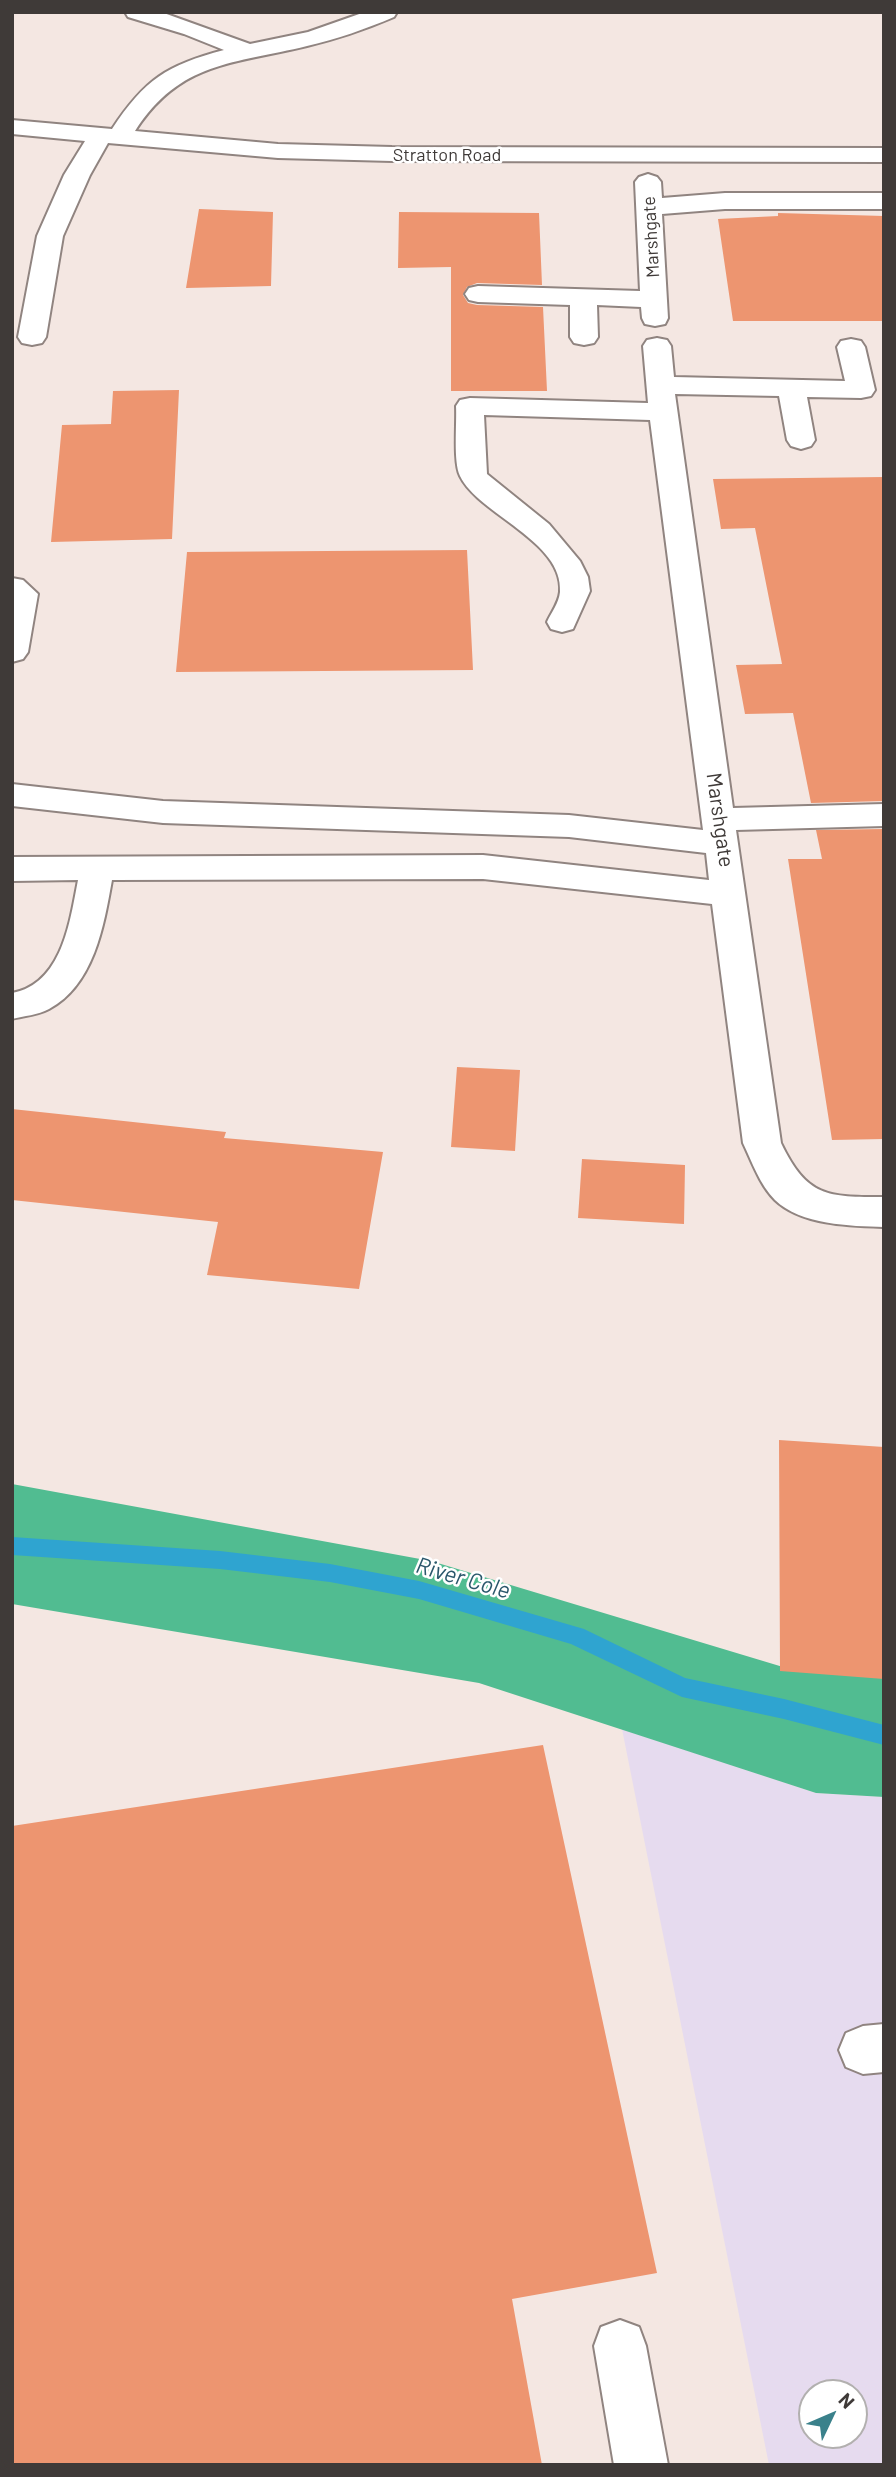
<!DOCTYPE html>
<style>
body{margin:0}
#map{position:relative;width:896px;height:2477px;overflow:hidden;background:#f4e7e2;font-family:Barlow,sans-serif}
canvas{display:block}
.frame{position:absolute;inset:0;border:14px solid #3f3a38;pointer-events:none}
.north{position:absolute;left:798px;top:2379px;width:70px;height:70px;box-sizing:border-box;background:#fff;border:2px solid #b2b0af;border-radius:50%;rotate:46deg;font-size:19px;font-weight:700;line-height:28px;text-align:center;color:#3f3a38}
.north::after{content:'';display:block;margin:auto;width:24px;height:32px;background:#3a818b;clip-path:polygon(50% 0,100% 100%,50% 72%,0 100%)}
</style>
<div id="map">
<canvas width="896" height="2477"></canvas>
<div class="frame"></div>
<div class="north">N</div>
</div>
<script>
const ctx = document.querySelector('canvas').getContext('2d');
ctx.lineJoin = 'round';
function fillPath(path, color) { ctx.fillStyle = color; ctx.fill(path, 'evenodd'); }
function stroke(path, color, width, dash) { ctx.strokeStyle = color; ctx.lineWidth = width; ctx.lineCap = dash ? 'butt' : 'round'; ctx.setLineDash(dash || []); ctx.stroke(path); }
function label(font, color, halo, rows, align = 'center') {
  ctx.font = font + ' Barlow,sans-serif'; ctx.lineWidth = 5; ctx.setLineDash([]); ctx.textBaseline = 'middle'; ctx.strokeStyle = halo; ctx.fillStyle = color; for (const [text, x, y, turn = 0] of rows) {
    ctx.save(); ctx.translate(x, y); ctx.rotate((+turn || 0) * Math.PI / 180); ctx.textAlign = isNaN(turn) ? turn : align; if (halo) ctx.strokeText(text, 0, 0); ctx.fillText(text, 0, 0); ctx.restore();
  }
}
fillPath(new Path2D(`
 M622 1729 816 1793 884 1797V2465H769ZM812 2393H854V2435H812Z`), '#e6dbef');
fillPath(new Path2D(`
 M12 1484 431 1561 793 1670 884 1674V1797L816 1793 479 1683 12 1604Z`), '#51bc91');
fillPath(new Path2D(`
 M12 1537 220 1551 330 1564 419 1581 584 1629 685 1678 784 1699 884 1725V1745L784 1719 682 1697 571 1644 419 1599 330 1582 220 1569 12 1555Z`), '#2fa4d0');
fillPath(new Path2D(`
 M199 209 273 212 271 286 186 288Z
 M399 212 539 213 542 285 477 283 467 287 463 295 468 303 477 305 543 307 547 391H451V267L398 268Z
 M778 213 884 216V321H733L718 219 778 216Z
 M179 390 172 539 51 542 62 425 111 424 113 391Z
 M884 477V801L811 803 793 713 745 714 736 665 782 664 755 528 721 529 713 479Z
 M467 550 473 670 176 672 187 552Z
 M884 829V1139L832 1140 788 859H822L816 830Z
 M457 1067 520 1070 515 1151 451 1147Z
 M12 1109 226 1132 224 1138 383 1152 359 1289 207 1275 218 1222 12 1200Z
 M582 1159 685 1165 684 1224 578 1218Z
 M779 1440 884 1447V1679L780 1671Z
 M543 1745 657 2273 512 2299 542 2465H12V1826Z`), '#ed9570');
const minor = new Path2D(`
 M125 12H161L250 44 308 32 365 12H397L394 17C366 29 337 39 307 46 234 64 180 61 135 131L278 144 392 147 884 148V162L392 161 278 158 108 143 90 175 63 236 46 337 42 343 32 345 22 343 18 337 37 236 64 175 85 141 12 134V120L112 129C145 79 167 65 224 50L184 34 128 17Z
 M648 174 657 177 661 182 662 198 725 193H884V209H725L662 214 668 318 665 324 655 326 645 324 642 318 641 307 597 305 598 337 594 343 584 345 574 343 570 337V305L478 302 469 300 465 294 469 288 478 286 640 291 635 182 639 177Z
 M657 338 667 340 671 346 674 377 845 381 837 347 841 341 851 339 861 341 865 347 875 390 871 396 861 398 807 397 815 440 811 446 801 449 791 446 787 440 779 396 675 394 733 808 884 804V826L736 830 781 1143C807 1197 827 1197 884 1197V1227C850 1226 801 1225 775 1200 760 1185 752 1162 743 1143L712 904 483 879 112 880C104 925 94 985 49 1009 38 1015 24 1016 12 1019V993C62 984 70 922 78 880L12 881V857L483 855 709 880 706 853 569 837 163 823 12 806V784L163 801 569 815 703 830 650 420 484 415 487 474 549 524 580 561 588 577 590 591 573 629 562 632 551 629 547 622C551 613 559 603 560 592 564 541 478 514 460 476 453 462 457 423 456 406L460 400 470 398 648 403 643 346 647 340Z
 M12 578 23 580 38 594 28 652 23 659 12 662Z
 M884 2024V2072L863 2074 846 2067 839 2050 846 2033 863 2026Z
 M620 2320 639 2327 646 2346 668 2465H614L594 2346 601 2327Z`);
stroke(minor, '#908480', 4);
fillPath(minor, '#fff');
label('18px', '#3f3a38', '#fff', [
 ["Stratton Road",447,155],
 ["Marshgate",651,237,-93]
]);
label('21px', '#3f3a38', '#fff', [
 ["Marshgate",720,820,82]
]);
label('italic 23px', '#2b586c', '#fff', [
 ["River Cole",463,1578,16]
]);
</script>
